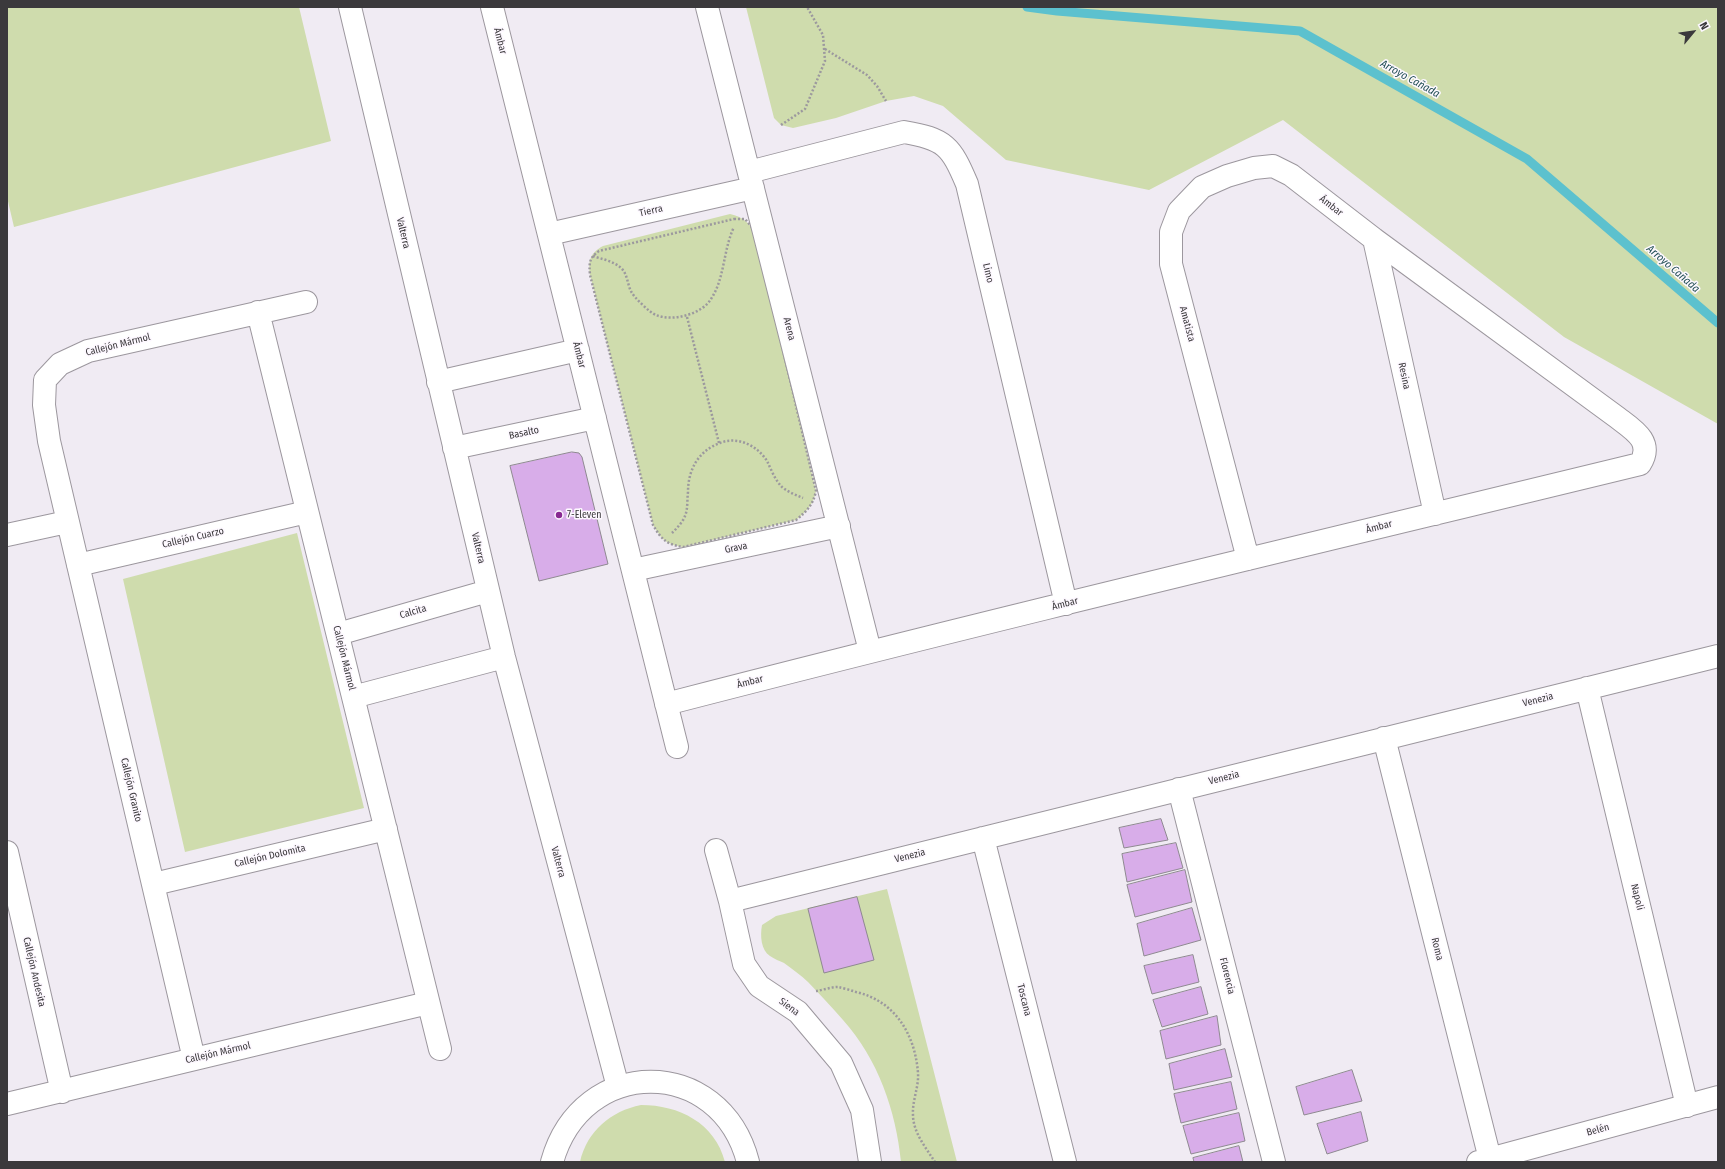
<!DOCTYPE html>
<meta charset="utf-8">
<style>
body{margin:0}
#map{position:relative;width:1725px;height:1169px;overflow:hidden;background:#f0ebf3;font-family:"Fira Sans Condensed",sans-serif}
canvas{display:block}
.frame{position:absolute;inset:0;border:8px solid #3b393c;pointer-events:none}
.north{position:absolute;left:1673px;top:12px;width:40px;height:40px;-webkit-text-stroke:3px #fdf8ff;paint-order:stroke;rotate:61deg;font-size:11px;font-weight:700;line-height:16px;text-align:center;color:#3b393c}
.north::after{content:'';display:block;margin:auto;width:14px;height:18px;background:#3b393c;clip-path:polygon(50% 0,100% 100%,50% 72%,0 100%)}
</style>
<div id="map">
<canvas width="1725" height="1169"></canvas>
<div class="frame"></div>
<div class="north">N</div>
</div>
<script>
const ctx = document.querySelector('canvas').getContext('2d');
ctx.lineJoin = 'round';
function fillPath(path, color) { ctx.fillStyle = color; ctx.fill(path, 'evenodd'); }
function stroke(path, color, width, dash) { ctx.strokeStyle = color; ctx.lineWidth = width; ctx.lineCap = dash ? 'butt' : 'round'; ctx.setLineDash(dash || []); ctx.stroke(path); }
function label(font, color, halo, rows, align = 'center') {
  ctx.font = font + ' "Fira Sans Condensed",sans-serif'; ctx.lineWidth = 3; ctx.setLineDash([]); ctx.textBaseline = 'middle'; ctx.strokeStyle = halo; ctx.fillStyle = color; for (const [text, x, y, turn = 0] of rows) {
    ctx.save(); ctx.translate(x, y); ctx.rotate((+turn || 0) * Math.PI / 180); ctx.textAlign = isNaN(turn) ? turn : align; if (halo) ctx.strokeText(text, 0, 0); ctx.fillText(text, 0, 0); ctx.restore();
  }
}
fillPath(new Path2D(`
 M7 7H299L331 141 14 227 7 197Z
 M746 7H1718V424L1564 337 1283 120 1149 190 1006 160 943 106 914 96 886 101 836 118 793 128 781 125 774 118Z
 M730 214C743 217 750 223 756 235L816 491C813 505 807 511 796 520L683 547C666 544 662 540 653 525L590 275C588 261 590 253 603 246Z
 M297 533 364 808 185 852 123 579Z
 M887 889 957 1162H901C896 1111 878 1059 843 1020 832 1007 820 995 808 982 801 975 792 969 784 963 780 961 774 959 770 956 761 950 760 936 762 925L776 916Z
 M641 1105C679 1105 715 1123 725 1162H580C587 1131 611 1111 641 1105Z`), '#cfdcad');
stroke(new Path2D(`
 M1027 7 1057 11 1300 31 1527 159 1718 323`), '#5cc1ce', 9);
const building = new Path2D(`
 M572 452 579 453 582 457 608 564 539 581 510 466Z
 M1161 819 1168 840 1124 848 1119 828Z
 M1176 843 1183 868 1127 882 1122 854Z
 M1185 870 1192 902 1135 917 1127 885Z
 M857 897 874 960 824 973 808 909Z
 M1192 908 1201 940 1144 956 1137 924Z
 M1193 955 1199 982 1152 994 1144 966Z
 M1201 987 1208 1014 1162 1027 1153 1000Z
 M1217 1016 1221 1045 1166 1059 1160 1031Z
 M1225 1049 1232 1077 1174 1090 1169 1064Z
 M1352 1070 1362 1101 1304 1115 1296 1087Z
 M1231 1082 1237 1109 1181 1123 1174 1094Z
 M1361 1112 1368 1141 1327 1154 1317 1124Z
 M1239 1113 1245 1141 1191 1154 1183 1126Z
 M1239 1146 1243 1162H1194L1193 1158Z`);
fillPath(building, '#d8ade9');
stroke(building, '#8e8990', 1);
const minor = new Path2D(`
 M350 7 504 657 618 1087
 M492 7 677 747
 M707 7 870 651
 M749 172 904 132C945 139 951 146 967 184L1066 604
 M549 234 753 188
 M1374 239 1435 514
 M258 312 440 1049
 M438 382 578 350
 M454 448 595 418
 M7 535 67 522
 M78 565 307 512
 M633 570 839 526
 M338 634 488 591
 M1587 688 1687 1106
 M353 697 504 657
 M666 704C990 620 1315 543 1640 464 1654 442 1634 430 1618 418L1374 239 1291 175 1273 166 1254 168 1227 176 1202 187 1179 211 1171 232V264L1248 559
 M1384 738 1490 1159
 M1179 789 1274 1162
 M983 838 1065 1162
 M716 850 730 901 744 964 759 986 798 1012 841 1063 862 1110 870 1162
 M7 852 62 1092
 M154 884 386 829
 M730 901 1718 656
 M194 1059 49 441 44 405 45 380 60 364 88 351 306 302
 M7 1104 428 1003
 M552 1162C582 1055 720 1055 748 1162
 M1478 1162 1718 1097`);
stroke(minor, '#9c979e', 24);
stroke(new Path2D(`
 M825 49 867 75 877 86 886 101
 M781 125 805 109 825 61 823 35 807 7
 M734 219H745L751 226 756 235 816 491C813 505 807 511 796 520L683 547C666 544 662 540 653 525L590 275C589 263 589 258 599 251Z
 M593 256C601 259 614 261 621 268 628 274 627 285 632 293 635 298 650 313 656 315 673 322 702 314 711 299 725 278 723 250 734 227
 M687 317 719 443
 M672 533C676 529 683 522 685 516 688 509 687 500 688 492 688 470 698 451 720 443 737 436 757 445 767 461 771 469 775 480 782 487 788 492 796 495 803 498
 M816 991C823 990 831 987 838 987 843 988 850 990 856 992 895 1001 915 1034 918 1073 919 1087 912 1101 913 1115 913 1132 926 1148 935 1162`), '#9c999e', 2.5, [2, 2]);
stroke(minor, '#fff', 22);
for (const [x, y, r, color] of [
 [559,515,4,"#882891"]
]) { const dot = new Path2D(); dot.arc(x, y, r, 0, 2 * Math.PI); ctx.fillStyle = color; ctx.fill(dot); stroke(dot, '#fdf8ff', 1.5); }
label('10px', '#3b393c', '#fdf8ff', [
 ["Ámbar",500,41,76],
 ["Ámbar",1331,206,38],
 ["Tierra",651,211,-13],
 ["Valterra",403,233,77],
 ["Limo",988,273,77],
 ["Amatista",1187,324,75],
 ["Arena",789,329,76],
 ["Callejón Mármol",118,345,-14],
 ["Ámbar",579,355,76],
 ["Resina",1404,376,78],
 ["Basalto",524,433,-12],
 ["Ámbar",1379,527,-14],
 ["Callejón Cuarzo",193,538,-13],
 ["Valterra",478,548,77],
 ["Grava",736,548,-12],
 ["Ámbar",1065,604,-14],
 ["Calcita",413,612,-16],
 ["Callejón Mármol",344,658,76],
 ["Ámbar",750,682,-14],
 ["Venezia",1538,700,-14],
 ["Venezia",1224,778,-14],
 ["Callejón Granito",131,790,77],
 ["Callejón Dolomita",270,856,-13],
 ["Venezia",910,856,-14],
 ["Valterra",558,862,75],
 ["Napoli",1637,897,76],
 ["Roma",1437,949,76],
 ["Callejón Andesita",34,972,77],
 ["Florencia",1227,976,76],
 ["Toscana",1024,1000,76],
 ["Siena",789,1007,37],
 ["Callejón Mármol",218,1053,-13],
 ["Belén",1598,1130,-15]
]);
label('10px', '#3b393c', '#fdf8ff', [
 ["7-Eleven",567,515]
], 'left');
label('italic 11px', '#235056', '#fdf8ff', [
 ["Arroyo Cañada",1410,79,29],
 ["Arroyo Cañada",1673,269,41]
]);
</script>
